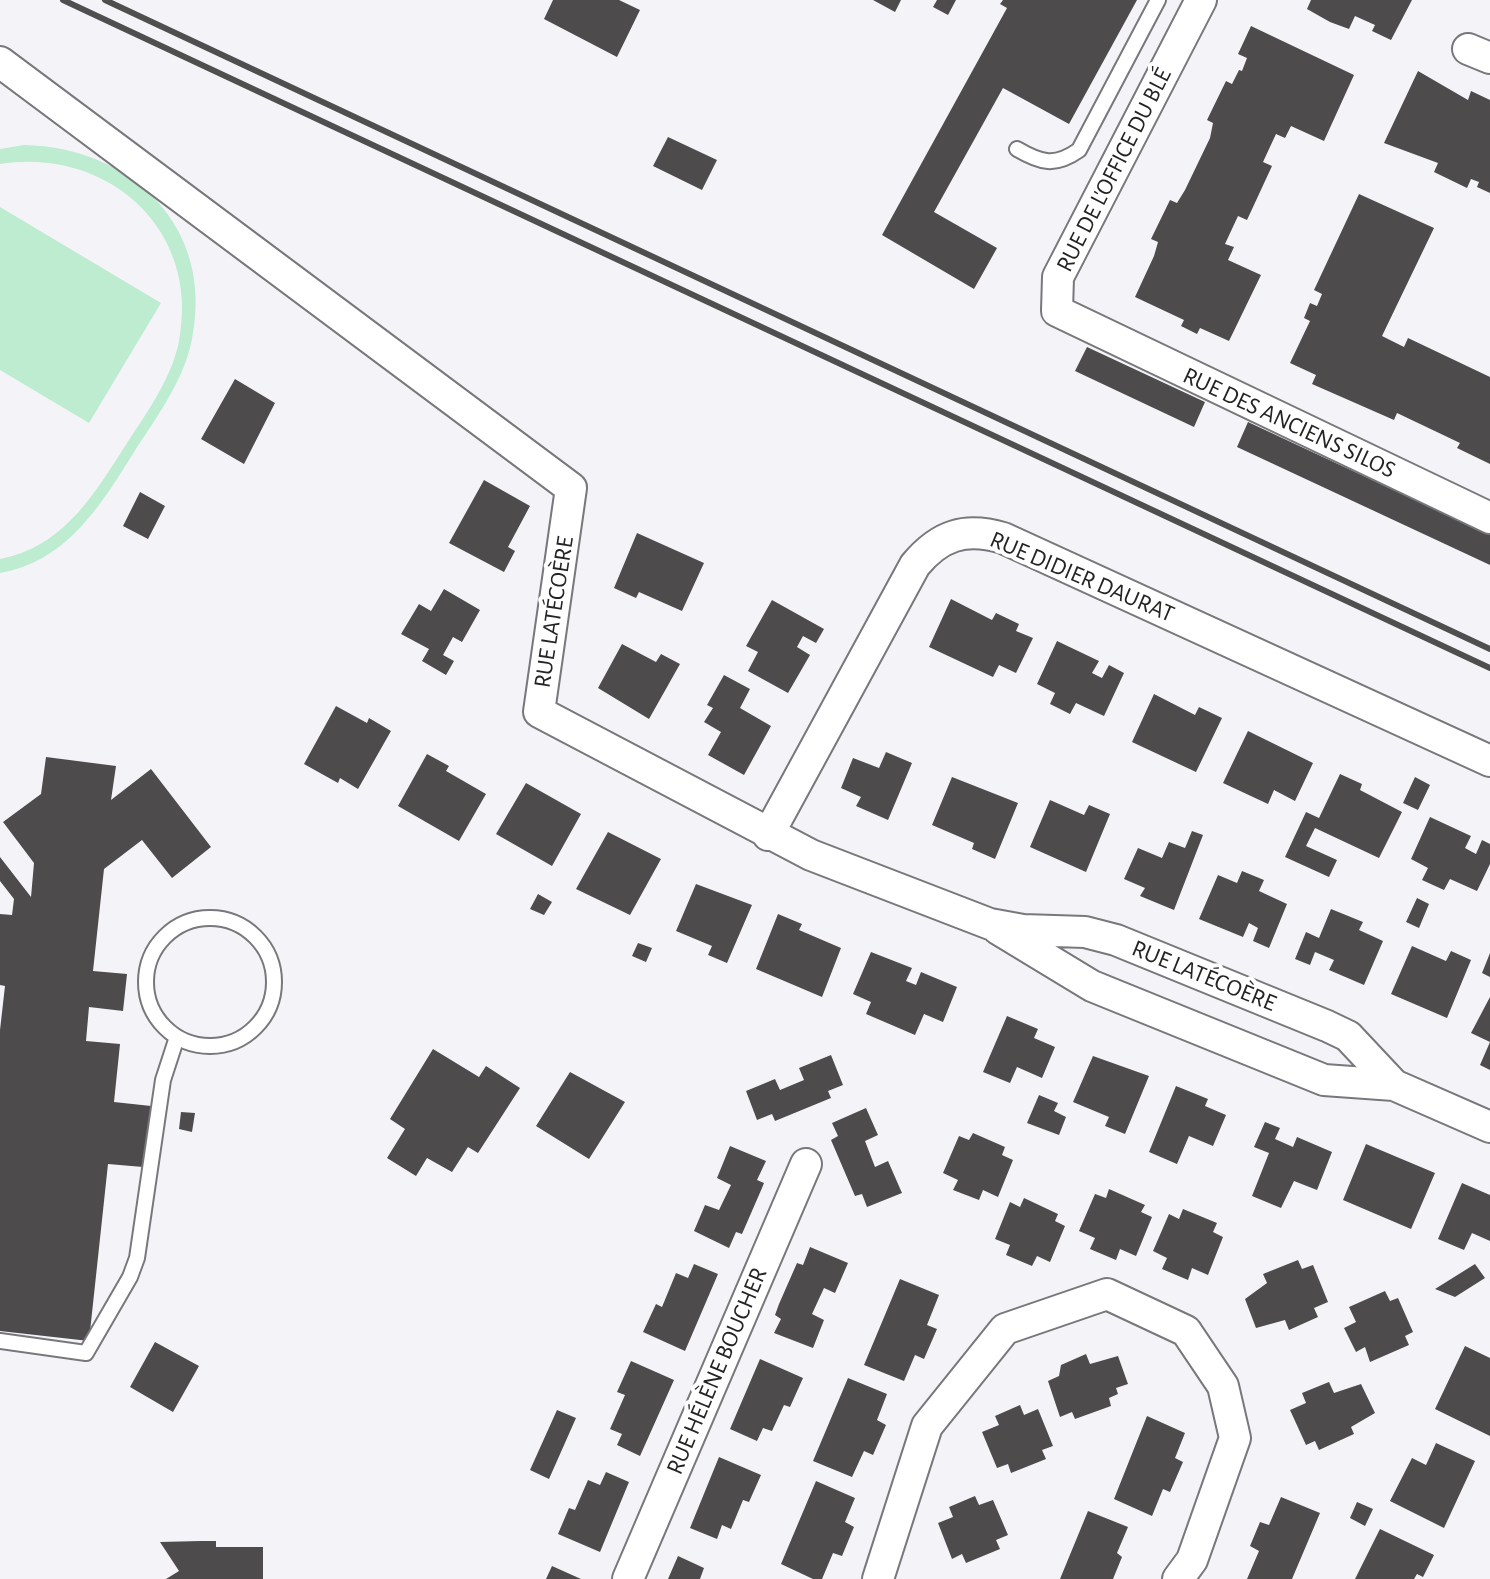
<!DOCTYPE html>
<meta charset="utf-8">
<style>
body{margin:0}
canvas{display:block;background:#f4f4f8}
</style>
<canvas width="1490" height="1579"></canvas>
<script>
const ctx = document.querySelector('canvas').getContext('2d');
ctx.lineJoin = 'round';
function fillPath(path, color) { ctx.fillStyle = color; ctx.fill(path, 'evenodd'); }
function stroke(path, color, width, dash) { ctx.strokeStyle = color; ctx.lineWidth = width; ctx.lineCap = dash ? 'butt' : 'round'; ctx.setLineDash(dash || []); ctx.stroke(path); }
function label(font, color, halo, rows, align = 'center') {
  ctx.font = font + ' "Alegreya Sans",sans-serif'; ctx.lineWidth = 8; ctx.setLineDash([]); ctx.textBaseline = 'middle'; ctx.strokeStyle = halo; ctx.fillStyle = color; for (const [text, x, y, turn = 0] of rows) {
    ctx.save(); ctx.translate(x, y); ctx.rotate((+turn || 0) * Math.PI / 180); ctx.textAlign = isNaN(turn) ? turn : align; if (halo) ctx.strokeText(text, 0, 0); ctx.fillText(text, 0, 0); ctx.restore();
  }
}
fillPath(new Path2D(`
 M24 145C131 147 215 227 192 339 184 382 154 420 131 457 99 508 65 562 0 573V559C59 548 90 501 120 454 142 419 171 382 179 341 201 229 107 147 0 164V149Z
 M0 207 161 303 89 423 0 370Z`), '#bdecd0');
fillPath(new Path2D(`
 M553 0H619L640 10 617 57 544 19Z
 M873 0H901L895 12Z
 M937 0H956L948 15 933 7Z
 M1003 0H1137L1069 124 1003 88 934 212 997 248 974 289 882 235 1007 8 1000 4Z
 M1311 0H1412L1391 40 1372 31 1375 25 1355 16 1349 29 1330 22 1307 9Z
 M1251 26 1354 75 1324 141 1291 126 1285 138 1276 134 1263 162 1272 166 1247 220 1238 216 1225 244 1234 247 1228 260 1261 275 1229 341 1200 328 1197 334 1181 326 1184 320 1135 297 1154 256 1158 242 1151 239 1170 200 1177 203 1185 190 1210 138 1213 123 1207 120 1226 81 1232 84 1239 70 1242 71 1247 58 1238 54Z
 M1418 71 1468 100 1471 91 1490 100V193L1477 187 1479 182 1471 179 1467 188 1434 172 1438 163 1384 143Z
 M668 137 717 160 702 190 653 166Z
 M1359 194 1434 228 1382 336 1404 347 1408 338 1490 377V464L1457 448 1460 443 1397 413 1394 420 1312 384 1316 375 1290 363 1310 321 1304 318 1310 303 1317 306 1322 294 1314 290Z
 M1087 347 1205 402 1194 427 1075 371Z
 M235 379 275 403 244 464 201 439Z
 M1248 422 1490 535V565L1237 447Z
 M484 480 530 506 508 547 515 551 504 572 449 543Z
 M140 492 165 506 148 539 123 526Z
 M637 533 704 563 682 611 639 592 636 598 614 588Z
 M444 589 480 610 462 642 453 637 443 655 454 661 446 675 422 661 429 649 401 634 419 604 431 611Z
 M951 599 992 620 996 613 1019 624 1016 631 1033 638 1016 673 999 665 993 677 929 647Z
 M772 600 824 629 816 643 803 636 797 647 810 655 788 693 748 671 758 652 746 646Z
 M1057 641 1099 661 1092 673 1102 678 1109 665 1124 673 1104 716 1076 703 1070 714 1050 704 1055 693 1037 684Z
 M622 644 656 662 661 654 680 664 649 719 598 688Z
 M724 675 750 689 740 708 771 726 744 775 708 755 721 732 704 722 713 708 707 705Z
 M1154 694 1195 715 1199 707 1222 718 1196 772 1132 742Z
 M336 706 367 723 369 718 391 731 358 789 340 778 338 783 304 764Z
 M1248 731 1313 763 1295 801 1274 790 1268 804 1223 783Z
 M886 752 912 763 888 820 856 806 861 797 841 788 853 758 879 768Z
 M427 754 449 766 446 771 486 794 459 841 398 806Z
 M46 757 116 766 111 800 151 769 211 847 172 878 142 840 104 869 93 971 127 974 123 1011 89 1007 86 1041 120 1044 114 1102 151 1106 143 1167 108 1164 89 1341 0 1331V1030L5 986 0 985V914L12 915 14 899 0 881V857L31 897 34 863 3 822 41 794Z
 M1340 774 1362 784 1360 790 1402 812 1379 858 1315 828 1306 846 1337 860 1329 877 1285 857 1306 812 1319 818Z
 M952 777 1018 803 995 859 972 849 974 843 932 825Z
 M1415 777 1430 785 1418 810 1403 803Z
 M526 783 581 814 552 866 496 834Z
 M1050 800 1084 815 1089 805 1110 814 1086 872 1030 847Z
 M1430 817 1471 836 1465 848 1476 854 1482 840 1490 844V864L1477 891 1450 879 1444 890 1422 880 1428 868 1411 859Z
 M1192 831 1203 835 1174 910 1140 896 1145 888 1124 879 1138 848 1162 858 1169 842 1185 848Z
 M608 832 661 859 630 915 576 889Z
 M1242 871 1264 880 1259 891 1287 904 1269 948 1253 941 1258 928 1249 923 1243 937 1199 919 1218 875 1237 883Z
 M696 884 752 905 727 963 708 955 712 946 676 931Z
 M538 894 552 902 544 915 530 909Z
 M1417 898 1429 904 1419 928 1406 922Z
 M1331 909 1363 922 1359 930 1383 941 1364 985 1329 970 1334 960 1315 952 1310 965 1295 959 1306 932 1319 938Z
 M778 914 802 924 799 930 841 948 822 997 756 969Z
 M638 943 652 948 646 962 632 956Z
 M1412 946 1446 961 1451 951 1471 960 1447 1018 1391 994Z
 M871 952 912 968 906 981 916 985 921 972 957 987 943 1022 924 1014 915 1035 866 1014 871 1002 853 994Z
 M1490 953V977L1482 973Z
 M1490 997V1042L1471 1033Z
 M1007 1016 1038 1029 1034 1038 1055 1047 1042 1078 1017 1067 1010 1083 983 1072Z
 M1490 1042V1070L1480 1065Z
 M433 1049 479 1077 486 1066 520 1088 478 1153 468 1147 452 1172 427 1158 416 1176 387 1158 405 1129 390 1119Z
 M831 1055 843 1085 828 1091 831 1098 775 1121 772 1114 757 1120 746 1091 775 1079 780 1090 804 1080 799 1068Z
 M1093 1056 1149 1076 1125 1134 1105 1126 1109 1117 1073 1102Z
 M570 1072 625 1102 589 1159 536 1126Z
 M1176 1086 1208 1099 1205 1106 1226 1115 1213 1146 1189 1136 1177 1164 1149 1152Z
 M1039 1095 1058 1103 1054 1111 1066 1117 1059 1135 1027 1123Z
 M866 1108 878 1135 865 1141 875 1167 888 1161 902 1193 867 1207 862 1194 855 1196 831 1140 838 1136 832 1123Z
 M181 1112 195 1113 192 1132 179 1129Z
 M1265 1122 1280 1128 1275 1139 1293 1147 1297 1137 1332 1152 1317 1190 1294 1181 1281 1208 1252 1196 1269 1153 1254 1147Z
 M973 1133 1005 1147 1002 1155 1013 1160 998 1197 983 1190 979 1200 953 1190 958 1180 943 1173 959 1136 969 1140Z
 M1366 1144 1435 1173 1411 1229 1343 1200Z
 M730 1146 766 1161 757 1180 764 1183 762 1188 742 1234 736 1232 729 1248 694 1231 705 1205 719 1210 731 1185 717 1178Z
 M1462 1183 1490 1195V1241L1472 1233 1464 1250 1438 1239Z
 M1109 1189 1145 1205 1141 1212 1152 1217 1136 1256 1120 1249 1116 1260 1090 1249 1095 1238 1079 1231 1095 1194 1106 1198Z
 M1024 1198 1058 1214 1055 1221 1065 1226 1050 1262 1037 1256 1032 1266 1006 1255 1010 1245 995 1239 1010 1202 1020 1207Z
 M1183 1209 1217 1223 1213 1232 1223 1237 1208 1275 1192 1268 1188 1280 1162 1269 1167 1258 1153 1251 1169 1214 1179 1219Z
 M810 1247 848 1263 835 1293 824 1288 812 1314 824 1320 813 1348 774 1333 781 1319 775 1315 779 1304 797 1263 803 1265Z
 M1298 1260 1302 1269 1313 1265 1328 1302 1314 1308 1318 1317 1289 1330 1285 1320 1256 1328 1245 1299 1267 1283 1263 1274Z
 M694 1264 718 1274 685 1351 643 1332 656 1304 662 1307 676 1273 688 1278Z
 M1475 1264 1485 1278 1455 1297 1435 1289Z
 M900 1279 939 1295 927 1325 937 1329 924 1359 915 1355 904 1381 864 1365Z
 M1385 1291 1390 1301 1398 1298 1413 1332 1405 1336 1409 1345 1370 1362 1365 1347 1356 1352 1344 1328 1356 1322 1349 1307Z
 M155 1342 199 1366 173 1412 130 1387Z
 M1465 1346 1490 1358V1436L1435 1409Z
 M1086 1354 1090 1364 1118 1356 1128 1384 1116 1388 1118 1394 1109 1398 1111 1406 1075 1419 1072 1412 1060 1417 1048 1381 1059 1376 1061 1365Z
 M760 1359 803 1378 790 1407 784 1405 772 1431 763 1428 757 1441 730 1429Z
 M631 1361 674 1380 640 1456 617 1445 622 1434 610 1429 625 1395 617 1392Z
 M848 1378 887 1394 877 1420 886 1425 873 1455 864 1451 852 1477 813 1461Z
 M1329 1382 1334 1393 1361 1384 1375 1413 1351 1427 1354 1434 1319 1450 1315 1441 1306 1445 1290 1410 1306 1403 1302 1393Z
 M1020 1405 1024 1415 1038 1409 1053 1446 1042 1450 1046 1459 1011 1473 1008 1464 997 1468 982 1432 999 1425 995 1416Z
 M557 1410 576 1418 549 1479 530 1470Z
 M1147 1416 1185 1433 1175 1458 1183 1462 1170 1492 1163 1489 1152 1516 1114 1499Z
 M1436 1443 1475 1461 1444 1528 1390 1501 1412 1458 1426 1465Z
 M719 1457 761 1475 749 1502 743 1500 731 1529 722 1525 717 1539 690 1528Z
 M606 1472 629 1482 600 1552 558 1534 569 1508 575 1510 588 1480 600 1485Z
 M816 1481 855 1498 845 1522 854 1527 842 1556 833 1553 822 1579H813L781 1564Z
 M975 1496 979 1505 993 1500 1008 1535 996 1540 1000 1549 966 1563 962 1554 952 1559 938 1523 953 1517 949 1507Z
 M1281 1497 1320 1513 1292 1579H1247L1259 1551 1250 1546 1260 1522 1269 1525Z
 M1357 1502 1373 1509 1365 1526 1350 1518Z
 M1088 1511 1128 1527 1117 1553 1122 1557 1113 1579H1060Z
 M1380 1529 1434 1555 1423 1577 1417 1574 1414 1579H1355Z
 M200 1541H216V1547H263V1579H166L179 1571 160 1542Z
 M678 1556 704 1568 700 1579H668Z
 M552 1566 581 1579H546Z`), '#4e4b4d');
const service = new Path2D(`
 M1017 149C1041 163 1055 167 1079 150L1158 0
 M146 982a64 64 0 1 1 128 0a64 64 0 1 1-128 0Z
 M0 1341 86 1353 130 1277 137 1258 163 1080 177 1037`);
const minor = new Path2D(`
 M1201 0 1058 277 1057 311 1490 518
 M1468 49 1490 58
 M0 62 571 488 539 712 811 855 990 924 1023 930 1085 932 1116 940 1327 1026 1348 1036 1394 1085
 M768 835 915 565C940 535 965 527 1003 538L1490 761
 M998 929 1092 986 1324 1080 1394 1085 1490 1127
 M628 1579 806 1164
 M878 1579 927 1426 1005 1329 1107 1294 1186 1331 1223 1386 1235 1438 1192 1560 1178 1579`);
stroke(service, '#78787c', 18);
stroke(minor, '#78787c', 34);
stroke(service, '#fff', 14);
stroke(minor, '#fff', 30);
stroke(new Path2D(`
 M63 0 1490 668
 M105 0 1490 649`), '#4f4f50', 6);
label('24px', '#242425', '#fff', [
 ["RUE DE L'OFFICE DU BLÉ",1114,170,-63],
 ["RUE DES ANCIENS SILOS",1289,423,25],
 ["RUE DIDIER DAURAT",1082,577,23],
 ["RUE LATÉCOÈRE",554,612,-81],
 ["RUE LATÉCOÈRE",1204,976,22],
 ["RUE HÉLÈNE BOUCHER",717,1371,-67]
]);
</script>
